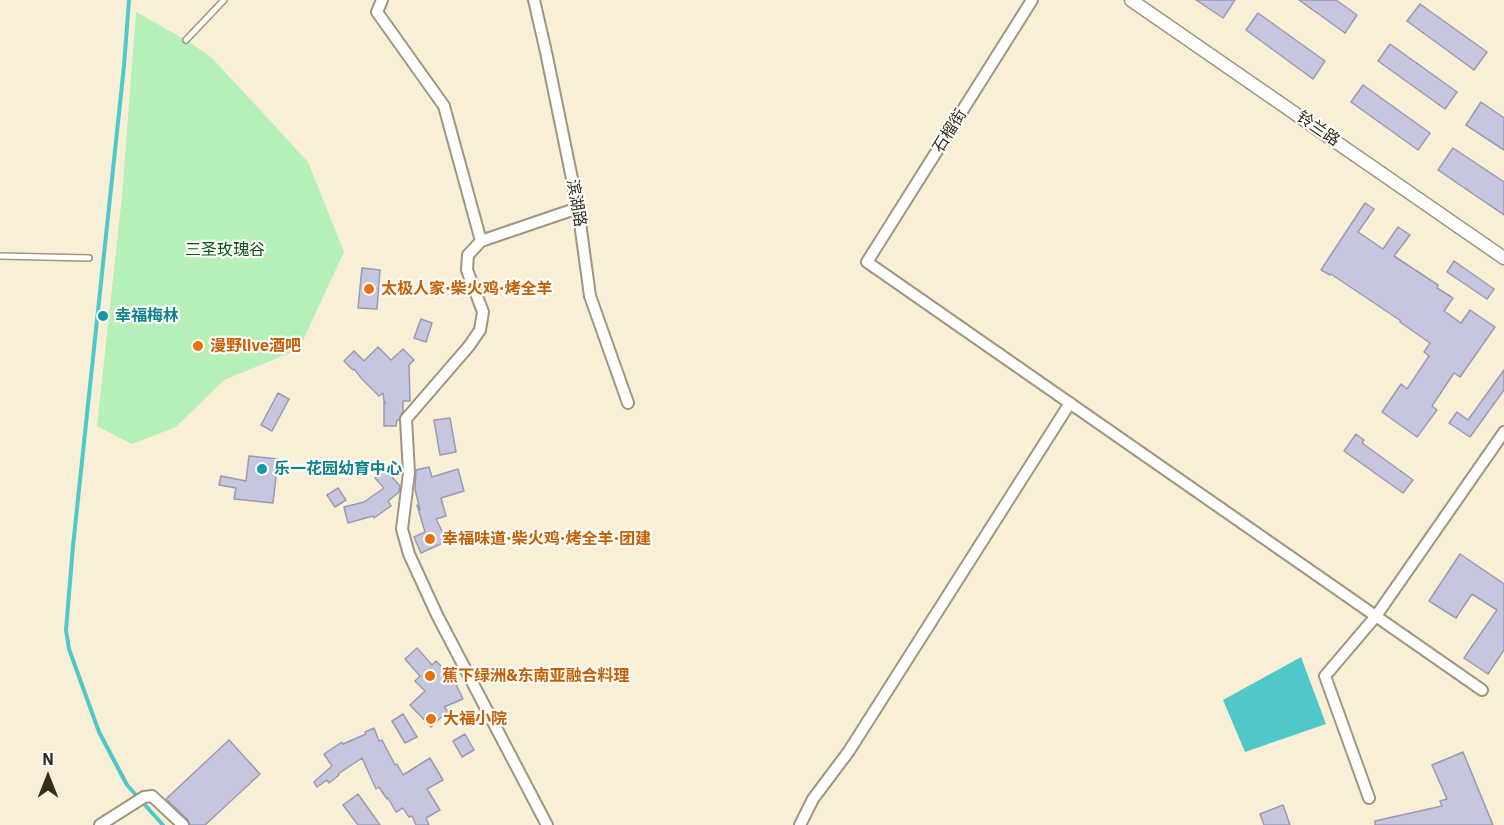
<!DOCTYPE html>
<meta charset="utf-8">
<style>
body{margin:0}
#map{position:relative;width:1504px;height:825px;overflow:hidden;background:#f8efd6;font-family:"IBM Plex Sans",sans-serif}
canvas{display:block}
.north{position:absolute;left:18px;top:747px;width:60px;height:60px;-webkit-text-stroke:4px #fefdf8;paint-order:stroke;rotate:0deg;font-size:16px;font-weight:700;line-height:24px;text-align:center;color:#312e24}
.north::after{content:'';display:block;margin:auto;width:21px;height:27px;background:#312e24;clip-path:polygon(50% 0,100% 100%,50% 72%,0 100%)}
</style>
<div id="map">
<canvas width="1504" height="825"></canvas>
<div class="north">N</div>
</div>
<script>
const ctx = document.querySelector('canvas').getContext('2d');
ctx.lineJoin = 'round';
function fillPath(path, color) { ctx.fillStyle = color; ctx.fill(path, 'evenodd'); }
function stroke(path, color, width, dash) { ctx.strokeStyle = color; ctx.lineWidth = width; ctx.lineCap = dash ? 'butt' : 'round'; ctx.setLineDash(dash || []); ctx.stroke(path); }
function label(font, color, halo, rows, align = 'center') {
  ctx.font = font + ' "IBM Plex Sans","Noto Sans SC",sans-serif'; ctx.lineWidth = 4.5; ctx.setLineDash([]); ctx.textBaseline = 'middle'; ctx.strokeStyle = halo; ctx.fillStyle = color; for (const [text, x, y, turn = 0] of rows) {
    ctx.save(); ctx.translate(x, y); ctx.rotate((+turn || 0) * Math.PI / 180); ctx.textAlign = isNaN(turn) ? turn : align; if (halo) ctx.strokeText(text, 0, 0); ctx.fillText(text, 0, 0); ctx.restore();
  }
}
fillPath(new Path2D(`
 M136 12 186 40 212 58 308 162 344 252 299 349 224 380 176 427 132 444 97 426 122 196Z`), '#b4f0b7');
fillPath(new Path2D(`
 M1301 657 1326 724 1245 752 1223 700Z`), '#50c8ca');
stroke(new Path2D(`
 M129 0 124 66 73 546 66 630 69 649 99 732 127 785 163 825`), '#50c8ca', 4);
const building = new Path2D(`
 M1196 0H1235L1223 18Z
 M1299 0H1336L1357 15 1345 33Z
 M1420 4 1487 52 1474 70 1407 21Z
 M1258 13 1325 61 1313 79 1246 30Z
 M1390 44 1457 92 1445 109 1378 61Z
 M1363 85 1430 133 1418 150 1351 102Z
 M1481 102 1504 118V150L1466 125Z
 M1453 148 1504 182V215L1438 170Z
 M1365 203 1374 209 1358 232 1383 249 1398 227 1410 235 1394 256 1438 285 1437 288 1453 298 1444 311 1461 323 1470 310 1495 327 1460 377 1454 373 1432 406 1437 410 1417 437 1382 412 1401 384 1407 389 1429 356 1424 352 1430 343 1400 322 1401 321 1331 274 1330 275 1321 270Z
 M1454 261 1494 289 1487 299 1447 272Z
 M362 268 380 270 377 309 358 308Z
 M421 319 432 323 426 342 414 338Z
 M378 347 391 360 403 349 414 360 409 365 410 401H403V411L399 420H397L396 426H384V402L386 403 384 401 383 393 379 396 362 379 354 369 353 370 344 361 354 351 364 361Z
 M1504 370V390L1470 437 1449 423 1457 412 1468 420Z
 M278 393 289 399 272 431 261 425Z
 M450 418 456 452 440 455 434 420Z
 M1356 434 1364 440 1362 443 1413 480 1403 493 1344 451Z
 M249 456 278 459 273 503 234 499 236 488 219 485 221 476 246 481Z
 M429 467 432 477 458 469 464 491 441 498 446 516 436 519 447 541 421 553 414 537 425 532 417 505 420 510 415 489 416 470Z
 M385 469 400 486 399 492 388 501 391 506 374 518 373 516 348 523 344 507 364 502 384 488 375 478Z
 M338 488 346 500 335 507 327 495Z
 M1460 554 1504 584V650L1488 674 1464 658 1497 610 1472 594 1456 618 1429 601Z
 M417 648 432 665 436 661 453 678 463 699 444 707 448 711 431 727 410 705 425 691 415 681 420 676 405 659Z
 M403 714 417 737 405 743 392 721Z
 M374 728 379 741 382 740 395 765 397 764 403 775 430 758 443 780 427 789 440 810 426 818 429 825H416L412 816 409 817 403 808 396 812 388 798 387 799 379 787 376 789 362 758 338 774 339 775 329 783 327 780 317 787 314 782 332 766 324 754 342 742 343 744 366 734 365 732Z
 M465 734 474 750 462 757 453 741Z
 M229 740 260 774 205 825H190L188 820 166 799Z
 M1463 752 1493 825H1375V821L1442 806 1440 801 1447 799 1432 765Z
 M358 794 380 825H358L343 805Z
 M1283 805 1290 825H1264L1260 814Z`);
fillPath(building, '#c7c6df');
stroke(building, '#9b9ab2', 1.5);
const service = new Path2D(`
 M186 40 224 0
 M0 256 89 258`);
const minor = new Path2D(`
 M382 0 377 12 444 106 481 241 468 255 467 270 483 312 480 330 469 346 406 419 409 473 402 529 409 554 437 615 547 825
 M534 0 546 52 578 208 590 296 628 403
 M1032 0 867 262 1482 690
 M481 241 578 208
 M1369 798 1325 676 1376 616 1504 432
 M100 825 144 797 152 796 183 825
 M800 825 813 799 849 751 1070 403`);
const tertiary = new Path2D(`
 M1131 0 1504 258`);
stroke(service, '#9f967f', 8);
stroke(minor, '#9f967f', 14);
stroke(tertiary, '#9f967f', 15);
stroke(service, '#fff', 5);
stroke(minor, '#fff', 10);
stroke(tertiary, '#fff', 12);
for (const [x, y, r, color] of [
 [369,289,6,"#e8710a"],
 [103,316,6,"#0f9aa8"],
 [198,346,6,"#e8710a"],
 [262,469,6,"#0f9aa8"],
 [430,539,6,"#e8710a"],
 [430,676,6,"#e8710a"],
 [431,719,6,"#e8710a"]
]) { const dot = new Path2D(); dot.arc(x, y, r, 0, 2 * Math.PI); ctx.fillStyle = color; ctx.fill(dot); stroke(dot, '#fefdf8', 2); }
label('16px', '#312e24', '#fefdf8', [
 ["铃兰路",1318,129,35],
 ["石榴街",950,131,-58],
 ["滨湖路",576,203,80]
]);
label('16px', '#0b511a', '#fefdf8', [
 ["三圣玫瑰谷",225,250]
]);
label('bold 16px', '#c56008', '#fefdf8', [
 ["太极人家·柴火鸡·烤全羊",381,289],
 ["漫野live酒吧",210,346],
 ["幸福味道·柴火鸡·烤全羊·团建",442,539],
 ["蕉下绿洲&东南亚融合料理",442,676],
 ["大福小院",443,719]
], 'left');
label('bold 16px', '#0d838f', '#fefdf8', [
 ["幸福梅林",115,316],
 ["乐一花园幼育中心",274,469]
], 'left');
</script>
